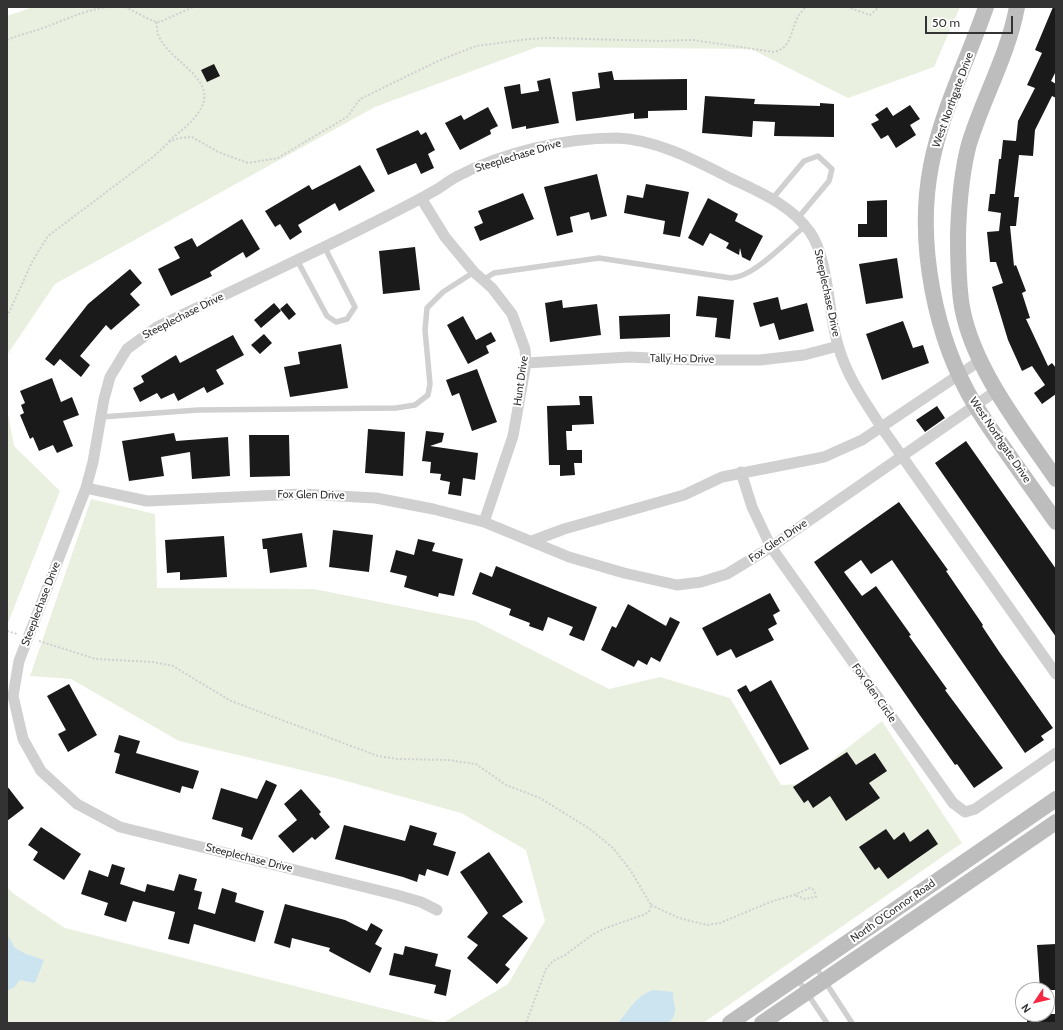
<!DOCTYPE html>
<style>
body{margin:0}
#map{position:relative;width:1063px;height:1030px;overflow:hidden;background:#fff;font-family:Cabin,sans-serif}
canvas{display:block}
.frame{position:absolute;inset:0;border:8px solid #333;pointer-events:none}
.north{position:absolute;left:1015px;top:982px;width:40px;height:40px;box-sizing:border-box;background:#fff;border:1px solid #adadad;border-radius:50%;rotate:235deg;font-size:11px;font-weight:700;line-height:16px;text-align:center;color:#333}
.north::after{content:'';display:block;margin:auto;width:14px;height:18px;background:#f52944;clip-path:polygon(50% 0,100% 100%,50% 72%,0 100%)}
.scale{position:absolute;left:925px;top:16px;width:88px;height:18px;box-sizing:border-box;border:2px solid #333;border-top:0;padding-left:5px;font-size:12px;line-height:14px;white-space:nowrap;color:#333;-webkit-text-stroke:3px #fff;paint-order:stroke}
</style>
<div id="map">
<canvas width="1063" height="1030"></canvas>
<div class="frame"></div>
<div class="north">N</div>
<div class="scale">50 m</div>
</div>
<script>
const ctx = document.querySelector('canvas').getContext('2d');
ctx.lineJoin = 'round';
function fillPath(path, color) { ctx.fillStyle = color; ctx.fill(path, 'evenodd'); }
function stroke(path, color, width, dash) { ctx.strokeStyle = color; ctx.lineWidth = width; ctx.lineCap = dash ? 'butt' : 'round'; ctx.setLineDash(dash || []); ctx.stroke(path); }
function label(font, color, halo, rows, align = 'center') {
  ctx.font = font + ' Cabin,sans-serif'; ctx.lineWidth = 4; ctx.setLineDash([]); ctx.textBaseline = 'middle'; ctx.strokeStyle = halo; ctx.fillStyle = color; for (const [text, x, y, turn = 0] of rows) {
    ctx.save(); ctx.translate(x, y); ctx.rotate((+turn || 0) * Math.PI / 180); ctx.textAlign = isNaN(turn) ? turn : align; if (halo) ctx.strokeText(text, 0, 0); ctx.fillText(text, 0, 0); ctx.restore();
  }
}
fillPath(new Path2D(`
 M33 7H960L934 67 848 98 751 49 537 47 375 107 55 284 7 355V16Z
 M7 409 14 446 60 491 8 623Z
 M91 499 155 514 157 588 314 589 475 621 609 689 660 677 730 698 781 785 801 784 882 721 962 843 703 1023H443L508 984 545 921 526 850 461 813 335 778 179 741 71 679 30 676Z
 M7 887 14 894 65 928 441 1023H7Z`), '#eaf0e0');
fillPath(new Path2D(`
 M7 934 15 948 26 954 44 960 35 983 19 980 16 986 7 991Z
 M653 990 673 992C673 1007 680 1011 669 1023H618C629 1010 636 996 653 990Z`), '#cce4f0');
fillPath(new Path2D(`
 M1053 7H1056V71L1051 81 1056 84V98L1052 96 1035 130 1033 156 1019 155 1014 197H1019L1016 226H1010L1014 266 1016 265 1026 291 1022 293 1030 318 1026 319 1048 366 1052 363 1056 368V394L1042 404 1034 393 1045 385 1032 366 1022 371 1008 340 992 287 1003 283 996 262H990L987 232 999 231 1001 213 988 211 990 194H995L999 159H1001L1003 140 1016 141 1018 121 1035 88 1027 85 1042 53 1035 50Z
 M214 64 220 76 207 82 201 70Z
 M612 71 614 80 687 79V110L648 111V118L634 119V113L576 121 572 92 600 88 598 73Z
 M550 78 559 123 526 129V126L512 129 504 87 520 84 521 94 539 91 537 81Z
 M705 96 755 99 754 104 820 106V103L834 104V137L774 136 775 122 753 121 752 137 702 133Z
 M910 105 920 119 910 125 916 135 896 148 888 135 881 139 871 124 879 120 875 115 887 107 893 116Z
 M488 107 498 126 490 130 491 134 460 150 445 123 461 115 464 120Z
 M418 130 421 135 426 132 435 150 428 154 434 168 421 174 416 163 388 175 376 149Z
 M360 165 375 191 339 211 335 203 298 225 302 232 290 240 280 224 275 227 265 211 309 185 312 190Z
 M597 174 607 216 591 220 589 212 570 217 573 232 557 236 544 187Z
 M646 184 689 192 680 237 663 234 665 221 624 213 627 195 643 198Z
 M523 193 534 219 480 241 474 227 483 223 478 211Z
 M708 198 738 214 735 221 763 236 750 261 742 257 740 248 739 255 726 248 729 243 710 233 703 246 688 238Z
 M887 200V237H858V224H867V201Z
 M242 219 260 249 246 258 243 252 210 272 212 276 171 296 158 269 180 258 174 247 192 238 197 247Z
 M415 247 420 290 383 294 379 251Z
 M897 258 903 298 866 304 859 264Z
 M130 269 142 283 130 294 140 305 111 330 106 325 80 356 90 365 81 377 60 359 54 366 45 359 88 304Z
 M698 296 734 300 730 339 715 337 717 318 696 316Z
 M778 297 781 310 807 303 814 331 779 340 774 323 760 327 753 303Z
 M562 300 563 308 597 304 601 335 550 342 545 303Z
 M274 303 281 311 261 328 254 320Z
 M287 303 296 314 289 320 280 309Z
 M670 314V337L620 339 619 316Z
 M463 316 476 340 491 332 496 341 486 346 489 353 468 364 447 325Z
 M903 321 913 348 923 345 929 363 882 380 866 334Z
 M264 334 272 343 260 354 251 345Z
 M233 335 244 355 216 370 224 384 207 393 204 387 178 401 174 393 161 399 157 393 140 402 133 388 144 382 141 376 176 355 180 363Z
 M341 344 348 388 290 397 284 367 300 364 298 352Z
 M477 369 497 422 472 431 459 393 452 396 446 380Z
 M52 378 61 402 72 397 79 415 63 421 73 446 57 453 53 445 39 451 33 437 30 439 20 415 24 413 21 405 25 403 20 391Z
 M579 396H592L594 424 572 425V431H566L567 450H582V463H574L575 475 560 476V465H549L547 406 580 405Z
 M937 406 945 418 925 432 916 420Z
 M368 429 405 432 403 476 365 473Z
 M426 431 444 433 442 442 430 446 478 453 475 480 463 478 461 496 448 494 450 482 440 480 441 474 430 473 431 462 422 461Z
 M174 433 176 441 228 437 230 476 192 479 190 452 161 457 164 476 129 481 122 441Z
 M249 435H289L290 476 250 477Z
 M966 441 1056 569V637L935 463Z
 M899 502 948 570 946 571 983 625 982 626 1000 653 1053 728 1041 736 1044 740 1025 753 892 560 871 574 861 560 844 572 862 596 876 586 911 635 909 636 947 689 945 690 1003 768 974 788 957 764 955 765 919 714 814 562Z
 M333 530 373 535 369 572 329 567Z
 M302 533 307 567 270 573 267 549H263L262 539Z
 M224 536 227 577 180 580V572L167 573 165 540Z
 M418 539 435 543 432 551 463 559 454 596 439 593 438 597 404 587 407 576 390 572 396 550 414 555Z
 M496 566 597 607 584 641 569 635 573 627 548 617 543 631 529 626 530 623 509 615 511 609 472 594 480 572 492 577Z
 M770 593 780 611 773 615 777 624 768 629 774 640 736 658 731 649 717 656 702 628Z
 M628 604 666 626 670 617 680 622 660 662 651 657 647 665 638 660 634 667 601 650 612 626 616 628Z
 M771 680 809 749 780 765 737 690 746 685 750 692Z
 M69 684 97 735 68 752 58 734 66 730 47 696Z
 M119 735 140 741 136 753 199 771 193 789 182 786 180 793 115 773 120 754 114 752Z
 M847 752 856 765 875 753 887 771 869 783 880 798 846 821 830 796 813 808 808 800 804 803 793 787Z
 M266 780 277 785 252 840 241 836 243 828 212 819 221 788 257 799Z
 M7 786 24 808 7 821Z
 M301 789 321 812 319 814 330 827 315 840 312 837 293 853 278 836 297 820 284 804Z
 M344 825 405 841 410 825 437 833 433 845 456 852 448 876 427 869 425 876 419 874 417 882 403 877 335 859Z
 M41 827 81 854 64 880 33 860 38 852 28 845Z
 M886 829 894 840 904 832 910 842 928 829 938 844 888 879 879 867 875 870 859 847Z
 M489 852 523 902 502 916 528 938 505 965 510 969 497 984 467 958 478 945 467 937 488 913 460 872Z
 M112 864 125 868 120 884 145 892 147 884 174 891 179 874 197 879 194 890 202 892 198 909 215 914 222 888 237 893 235 902 264 911 255 942 194 924 189 944 168 939 175 912 133 901 126 922 104 915 108 903 81 894 89 870 108 877Z
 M285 904 345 920 367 931 371 923 383 930 375 944 382 948 370 973 329 951 330 948 292 938 290 948 274 943Z
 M1056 944 1055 990H1040L1037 945Z
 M405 946 438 954 435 966 451 970 446 996 434 993 436 985 389 975 394 953 403 955Z
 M1027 1014H1055V1023H1027Z`), '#1a1a1a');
stroke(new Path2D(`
 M125 7 153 21 160 22 193 7
 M847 7 870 15 879 7
 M156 22C157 26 157 30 158 34 167 62 223 79 198 113 191 124 179 132 169 141
 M7 40C18 35 29 33 40 29 64 21 84 9 111 7
 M7 317 33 260 48 236 153 157 169 142 179 138 192 137 218 152 248 163 278 158 347 117 360 99 438 61 476 46 529 39 551 38 659 41 693 40 774 52C792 48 790 31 798 17 800 13 803 10 806 7
 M7 631 17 634
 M39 641 96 659 153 662 173 666 231 701 378 756 398 759 448 760 476 764 506 785 540 798 590 829 613 848 631 871 651 905 649 912 643 915 603 929 592 935 565 955 553 961 546 969 526 1023
 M651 905 679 918 707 925 720 923 770 902 794 895 810 888 814 890 816 897 805 899 794 895`), '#d0d0d0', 2, [2, 2]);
stroke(new Path2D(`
 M773 198 804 161 818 156 832 169 829 181 798 218
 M297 260 327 316 336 322 347 319 355 307 324 246
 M483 280 494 273 599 258 731 278C754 277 787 241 805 226
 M101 417 198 410 396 408 415 405 428 395 430 384 425 330 427 308 443 292 474 272
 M815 966 852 1023
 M797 978 827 1023`), '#d0d0d0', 5.5);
stroke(new Path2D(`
 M421 198 445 237 474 272 492 288 512 314 525 349 526 363 513 436 484 522
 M526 363 629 357 695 360H760L804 355 838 346
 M741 472 752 507 771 547 953 803 965 812 975 809 1056 753
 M86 488 147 501 302 494 376 498 433 509 484 522 569 557 624 573 677 585 701 582 727 574 771 547 996 391
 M532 541 564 529 684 495 722 477 824 457 862 440 981 360
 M437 910 421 902 397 895 120 827 77 804 41 771 23 739 13 696 19 661 86 488 93 462 104 399 110 377 127 349 157 327C224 295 292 263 359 230 384 217 410 205 434 191 442 187 449 180 458 176 503 152 565 138 616 138 655 139 695 160 730 178 759 192 790 204 810 232 829 259 828 314 838 345 846 375 865 402 882 428L1056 674`), '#d0d0d0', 11);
stroke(new Path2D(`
 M986 7C968 59 941 112 931 166 916 243 935 339 975 405 1000 445 1029 483 1056 522
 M1017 7C1008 55 983 98 969 144 961 174 959 203 958 234 958 258 958 283 962 307 973 368 1021 428 1056 479
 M730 1023 1056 799
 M762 1023 1056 822`), '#bdbdbd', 16);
label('11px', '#333', '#fff', [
 ["West Northgate Drive",953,100,-70],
 ["Steeplechase Drive",518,156,-17],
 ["Steeplechase Drive",827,293,78],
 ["Steeplechase Drive",183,316,-27],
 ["Tally Ho Drive",682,359,1],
 ["Hunt Drive",521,381,-82],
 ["West Northgate Drive",1000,440,56],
 ["Fox Glen Drive",311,495,1],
 ["Fox Glen Drive",778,541,-34],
 ["Steeplechase Drive",41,604,-69],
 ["Fox Glen Circle",874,693,55],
 ["Steeplechase Drive",249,858,14],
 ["North O'Connor Road",893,911,-35]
]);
</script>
